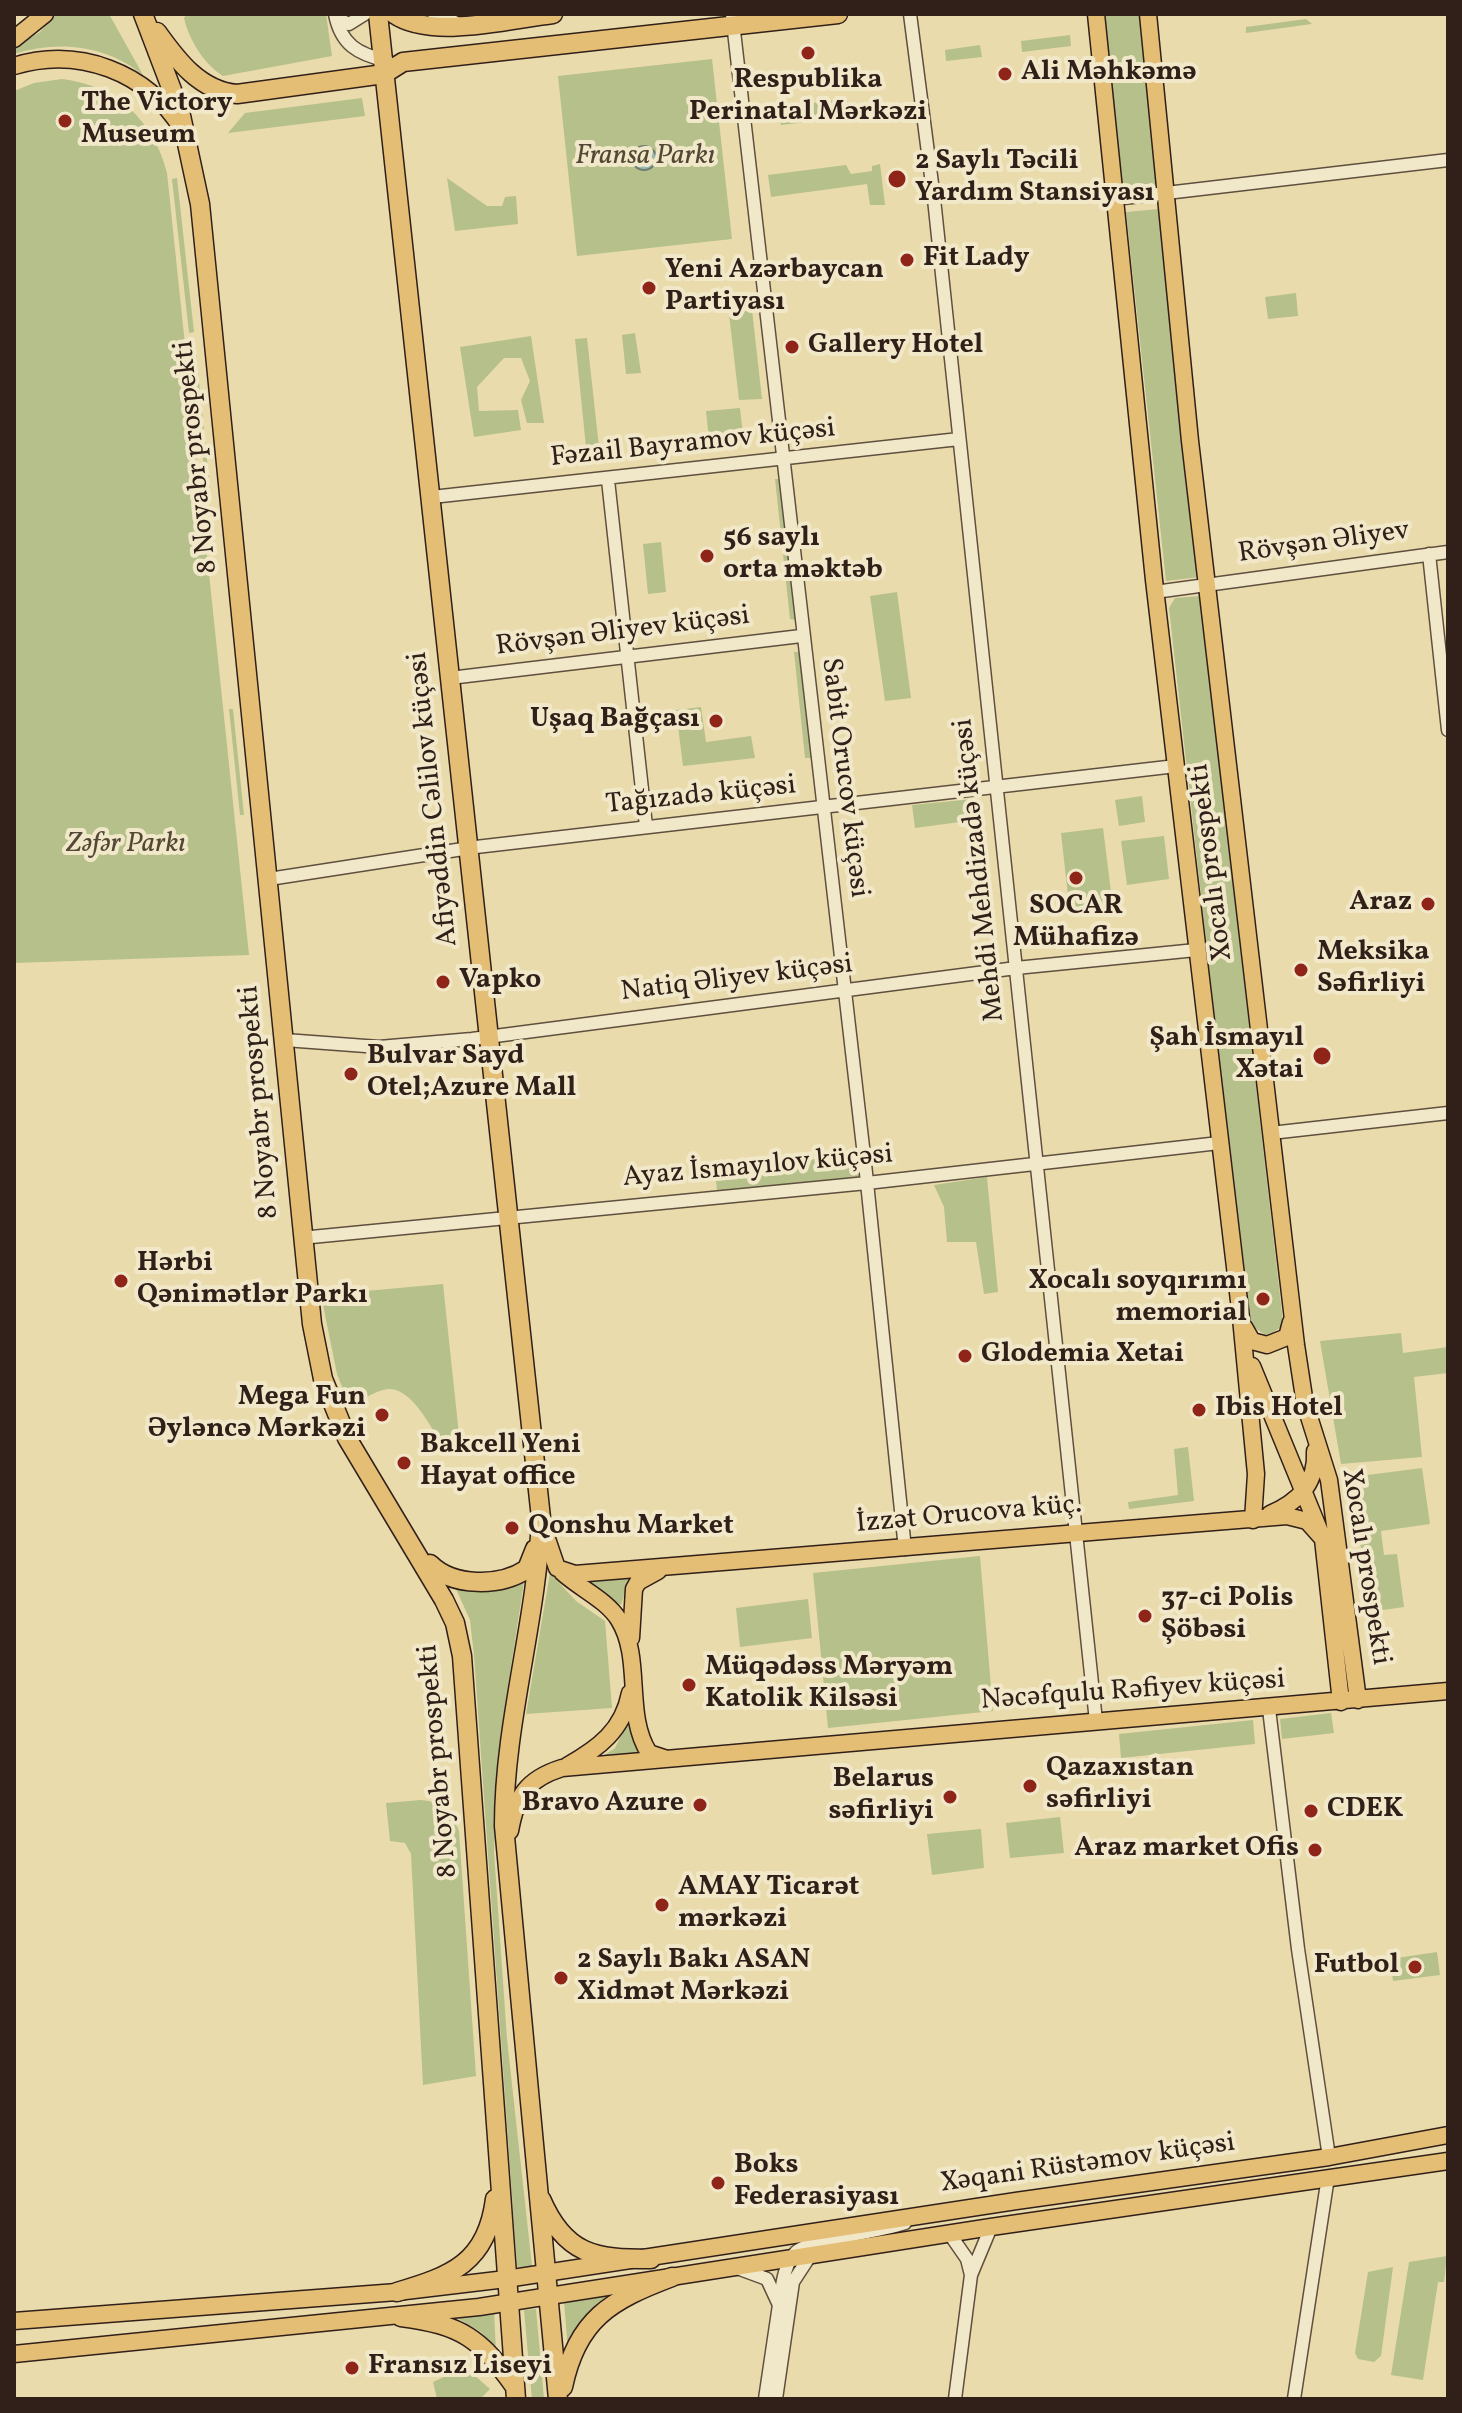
<!DOCTYPE html>
<meta charset="utf-8">
<style>
body{margin:0}
#map{position:relative;width:1462px;height:2413px;overflow:hidden;background:#eadbac;font-family:Vollkorn,serif}
canvas{display:block}
.frame{position:absolute;inset:0;border:16px solid #312019;pointer-events:none}
</style>
<div id="map">
<canvas width="1462" height="2413"></canvas>
<div class="frame"></div>
</div>
<script>
const ctx = document.querySelector('canvas').getContext('2d');
ctx.lineJoin = 'round';
function fillPath(path, color) { ctx.fillStyle = color; ctx.fill(path, 'evenodd'); }
function stroke(path, color, width, dash) { ctx.strokeStyle = color; ctx.lineWidth = width; ctx.lineCap = dash ? 'butt' : 'round'; ctx.setLineDash(dash || []); ctx.stroke(path); }
function label(font, color, halo, rows, align = 'center') {
  ctx.font = font + ' Vollkorn,serif'; ctx.lineWidth = 8; ctx.setLineDash([]); ctx.textBaseline = 'middle'; ctx.strokeStyle = halo; ctx.fillStyle = color; for (const [text, x, y, turn = 0] of rows) {
    ctx.save(); ctx.translate(x, y); ctx.rotate((+turn || 0) * Math.PI / 180); ctx.textAlign = isNaN(turn) ? turn : align; if (halo) ctx.strokeText(text, 0, 0); ctx.fillText(text, 0, 0); ctx.restore();
  }
}
fillPath(new Path2D(`
 M56 14H109L143 75C106 45 58 40 14 54V48L40 32Z
 M187 14H326L332 56 223 76C204 64 189 40 184 18Z
 M1104 14H1140L1157 189 1123 192Z
 M1306 19 1312 24 1246 33V27Z
 M1070 35 1071 46 1022 52 1021 41Z
 M980 45 982 57 946 61 945 50Z
 M712 59 732 239 577 256 558 76Z
 M62 79C116 85 154 121 167 173L249 955 14 963V91L34 83Z
 M362 98 365 116 228 133 245 113Z
 M847 99 850 117 781 125 778 107Z
 M880 164 885 205H870L867 184 771 197 768 175 846 165 851 174 872 171V166Z
 M177 178 194 332 189 333 172 179Z
 M447 178 487 206H502L505 197 516 196 518 224 455 231Z
 M1159 209 1199 577 1166 581 1126 212Z
 M1296 293 1298 316 1268 319 1265 297Z
 M752 310 762 399 739 400 729 314Z
 M635 333 641 373 626 374 622 335Z
 M531 336 544 423H527L521 400 530 381 521 358H504L477 387 479 411 518 410 521 430 474 437 460 347Z
 M587 338 600 456 587 457 575 339Z
 M192 353H196L210 488H206Z
 M740 408 744 444 710 448 706 411Z
 M775 479H781L797 620 790 619Z
 M661 542 666 592 648 594 643 544Z
 M897 592 911 698 885 701 870 596Z
 M1200 596 1283 1322 1281 1327 1268 1336 1249 1325 1169 608 1175 598Z
 M794 652H801L814 758H805Z
 M701 707 706 742 751 736 755 758 683 766 676 710Z
 M229 709H233L244 815H240Z
 M1142 796 1145 822 1119 826 1115 800Z
 M973 799 975 820 915 828 912 805Z
 M1103 828 1113 908 1070 914 1061 833Z
 M1164 836 1169 879 1127 885 1121 841Z
 M856 1155 859 1177 717 1191 715 1169Z
 M987 1177 998 1292 984 1294 976 1242H947L944 1207 934 1185Z
 M443 1284 460 1444 446 1452C434 1434 411 1381 383 1390 372 1393 360 1401 350 1407L337 1374 321 1295Z
 M1401 1333 1403 1353 1448 1347V1373L1414 1377 1422 1457 1341 1464 1320 1341Z
 M1188 1447 1194 1501 1129 1509 1128 1502 1178 1495 1174 1449Z
 M1422 1468 1430 1524 1381 1531 1384 1555 1397 1554 1404 1607 1369 1612 1352 1477Z
 M980 1556 993 1711 828 1728 813 1573Z
 M550 1573 576 1601 605 1621 612 1708 526 1714Z
 M630 1577 621 1605 581 1581Z
 M524 1582 500 1738 494 1852 507 2039 532 2266 517 2267 474 1655 470 1620 456 1589Z
 M808 1599 812 1638 740 1647 736 1608Z
 M1331 1713 1334 1733 1282 1739 1280 1719Z
 M629 1720 639 1756 597 1760 615 1748Z
 M1253 1720 1255 1744 1121 1758 1119 1734Z
 M421 1800C443 1802 451 1810 459 1831L476 2076 423 2085 411 1854 405 1843 390 1841 386 1803Z
 M1060 1817 1064 1853 1010 1858 1006 1823Z
 M981 1829 984 1868 932 1875 927 1834Z
 M1437 1952 1440 1975 1393 1981 1390 1959Z
 M1447 2256 1444 2282H1438L1423 2380 1391 2375 1409 2262Z
 M1393 2267 1381 2356 1374 2362 1358 2359 1355 2353 1368 2272Z
 M614 2292 589 2314 568 2350 564 2301Z
 M536 2309 544 2399H532L524 2310Z
 M494 2311 496 2351 481 2332 454 2316Z
 M465 2367 490 2389 480 2399H437L433 2382Z`), '#b6c08a');
const water = new Path2D(`
 M632 158a12 12 0 1 1 24 0a12 12 0 1 1-24 0Z`);
fillPath(water, '#98bab0');
stroke(water, '#6f7c74', 2);
const minor = new Path2D(`
 M335 14C341 45 358 54 387 61
 M434 14 455 22
 M732 14 866 1173 905 1549
 M910 14 934 199 1096 1721
 M336 18 349 24 365 14
 M1115 199 1448 160
 M608 480 646 826
 M432 497 959 439
 M1429 554 1448 730
 M1155 592 1448 552
 M450 678 801 636
 M269 879 476 847 1176 766
 M285 1040 379 1047 472 1039 1016 968 1196 950
 M1271 1133 1448 1113
 M301 1238 867 1183 1219 1143
 M1269 1709 1298 1949 1329 2157
 M949 2233 967 2259 971 2275
 M740 2269 767 2279 779 2305 765 2399
 M779 2305C782 2288 783 2265 796 2252 806 2241 883 2231 905 2223
 M776 2399 793 2282 810 2256
 M955 2399 971 2275 991 2227
 M1294 2399 1328 2177`);
const major = new Path2D(`
 M1096 14 1154 580 1241 1318 1256 1474 1253 1520
 M1148 14 1190 441 1296 1345 1305 1404 1329 1480 1358 1700
 M14 39 45 14
 M14 66C79 46 147 72 182 129
 M1244 1327 1252 1341 1267 1345 1287 1337 1291 1322
 M1252 1366 1323 1539 1341 1702
 M1270 1514C1298 1502 1317 1484 1315 1451
 M543 1527 557 1568 575 1574 1287 1516 1307 1521 1323 1539
 M562 1572C579 1588 607 1600 619 1620 643 1659 624 1714 649 1753L664 1758
 M631 1638 634 1589 638 1582 658 1571
 M567 1766C599 1748 623 1730 630 1693
 M510 1831C516 1796 527 1779 562 1768L1448 1691
 M14 2321 397 2292 506 2279 1016 2201 1329 2157 1448 2135
 M14 2354 479 2307 991 2227 1448 2161`);
const highway = new Path2D(`
 M143 14 180 111 200 204 312 1324 323 1379 347 1438 444 1600 455 1623 462 1656 516 2399
 M378 14 541 1518C537 1621 504 1722 504 1826L558 2399
 M394 14C431 40 510 19 553 14
 M157 32C177 60 200 91 237 94L384 74 403 62 838 14
 M430 1564C453 1587 500 1587 527 1569L535 1549
 M541 2199C565 2255 595 2259 651 2259
 M397 2292C451 2276 487 2263 495 2199
 M401 2317C462 2325 480 2338 515 2387
 M563 2387C577 2319 611 2300 672 2277`);
stroke(minor, '#5f4f3e', 15);
stroke(major, '#312019', 19);
stroke(highway, '#312019', 21);
stroke(minor, '#f1e8c9', 12);
stroke(major, '#e5be76', 16);
stroke(highway, '#e5be76', 18);
for (const [x, y, r, color] of [
 [808,53,8,"#8f2418"],
 [1005,74,8,"#8f2418"],
 [65,121,8,"#8f2418"],
 [897,179,10,"#8f2418"],
 [907,260,8,"#8f2418"],
 [649,288,8,"#8f2418"],
 [792,347,8,"#8f2418"],
 [707,556,8,"#8f2418"],
 [716,721,8,"#8f2418"],
 [1076,878,8,"#8f2418"],
 [1428,904,8,"#8f2418"],
 [1301,970,8,"#8f2418"],
 [443,982,8,"#8f2418"],
 [1322,1056,10,"#8f2418"],
 [351,1074,8,"#8f2418"],
 [121,1281,8,"#8f2418"],
 [1263,1299,8,"#8f2418"],
 [965,1356,8,"#8f2418"],
 [1199,1410,8,"#8f2418"],
 [382,1415,8,"#8f2418"],
 [404,1463,8,"#8f2418"],
 [512,1528,8,"#8f2418"],
 [1145,1616,8,"#8f2418"],
 [689,1685,8,"#8f2418"],
 [1030,1786,8,"#8f2418"],
 [950,1797,8,"#8f2418"],
 [700,1805,8,"#8f2418"],
 [1311,1811,8,"#8f2418"],
 [1315,1850,8,"#8f2418"],
 [662,1905,8,"#8f2418"],
 [1415,1967,8,"#8f2418"],
 [561,1978,8,"#8f2418"],
 [718,2183,8,"#8f2418"],
 [352,2368,8,"#8f2418"]
]) { const dot = new Path2D(); dot.arc(x, y, r, 0, 2 * Math.PI); ctx.fillStyle = color; ctx.fill(dot); stroke(dot, '#f1e8c9', 3); }
label('bold 28px', '#312019', '#f1e8c9', [
 ["Ali Məhkəmə",1021,74],
 ["Respublika",808,82,"center"],
 ["Perinatal Mərkəzi",808,114,"center"],
 ["The Victory",81,105],
 ["Museum",81,137],
 ["2 Saylı Təcili",915,163],
 ["Yardım Stansiyası",915,195],
 ["Fit Lady",923,260],
 ["Yeni Azərbaycan",665,272],
 ["Partiyası",665,304],
 ["Gallery Hotel",808,347],
 ["56 saylı",723,540],
 ["orta məktəb",723,572],
 ["Uşaq Bağçası",700,721,"right"],
 ["Araz",1412,904,"right"],
 ["SOCAR",1076,908,"center"],
 ["Mühafizə",1076,940,"center"],
 ["Meksika",1317,954],
 ["Səfirliyi",1317,986],
 ["Vapko",459,982],
 ["Şah İsmayıl",1304,1040,"right"],
 ["Xətai",1304,1072,"right"],
 ["Bulvar Sayd",367,1058],
 ["Otel;Azure Mall",367,1090],
 ["Hərbi",137,1265],
 ["Qənimətlər Parkı",137,1297],
 ["Xocalı soyqırımı",1247,1283,"right"],
 ["memorial",1247,1315,"right"],
 ["Glodemia Xetai",981,1356],
 ["Mega Fun",366,1399,"right"],
 ["Əyləncə Mərkəzi",366,1431,"right"],
 ["Ibis Hotel",1215,1410],
 ["Bakcell Yeni",420,1447],
 ["Hayat office",420,1479],
 ["Qonshu Market",528,1528],
 ["37-ci Polis",1161,1600],
 ["Şöbəsi",1161,1632],
 ["Müqədəss Məryəm",705,1669],
 ["Katolik Kilsəsi",705,1701],
 ["Qazaxıstan",1046,1770],
 ["səfirliyi",1046,1802],
 ["Belarus",934,1781,"right"],
 ["səfirliyi",934,1813,"right"],
 ["Bravo Azure",684,1805,"right"],
 ["CDEK",1327,1811],
 ["Araz market Ofis",1299,1850,"right"],
 ["AMAY Ticarət",678,1889],
 ["mərkəzi",678,1921],
 ["2 Saylı Bakı ASAN",577,1962],
 ["Xidmət Mərkəzi",577,1994],
 ["Futbol",1399,1967,"right"],
 ["Boks",734,2167],
 ["Federasiyası",734,2199],
 ["Fransız Liseyi",368,2368]
], 'left');
label('italic 28px', '#524835', '#f1e8c9', [
 ["Fransa Parkı",645,158],
 ["Zəfər Parkı",126,846]
]);
label('28px', '#312019', '#f1e8c9', [
 ["Fəzail Bayramov küçəsi",693,445,-6],
 ["8 Noyabr prospekti",198,457,-96],
 ["Rövşən Əliyev",1324,544,-8],
 ["Rövşən Əliyev küçəsi",623,633,-7],
 ["Sabit Orucov küçəsi",843,778,83],
 ["Tağızadə küçəsi",701,797,-6],
 ["Afiyəddin Cəlilov küçəsi",435,799,-96],
 ["Xocalı prospekti",1213,862,-97],
 ["Mehdi Mehdizadə küçəsi",981,870,-96],
 ["Natiq Əliyev küçəsi",737,980,-7],
 ["8 Noyabr prospekti",261,1102,-95],
 ["Ayaz İsmayılov küçəsi",758,1168,-5],
 ["İzzət Orucova küç.",969,1516,-5],
 ["Xocalı prospekti",1364,1567,81],
 ["Nəcəfqulu Rəfiyev küçəsi",1133,1692,-4],
 ["8 Noyabr prospekti",440,1761,-95],
 ["Xəqani Rüstəmov küçəsi",1088,2165,-8]
]);
</script>
